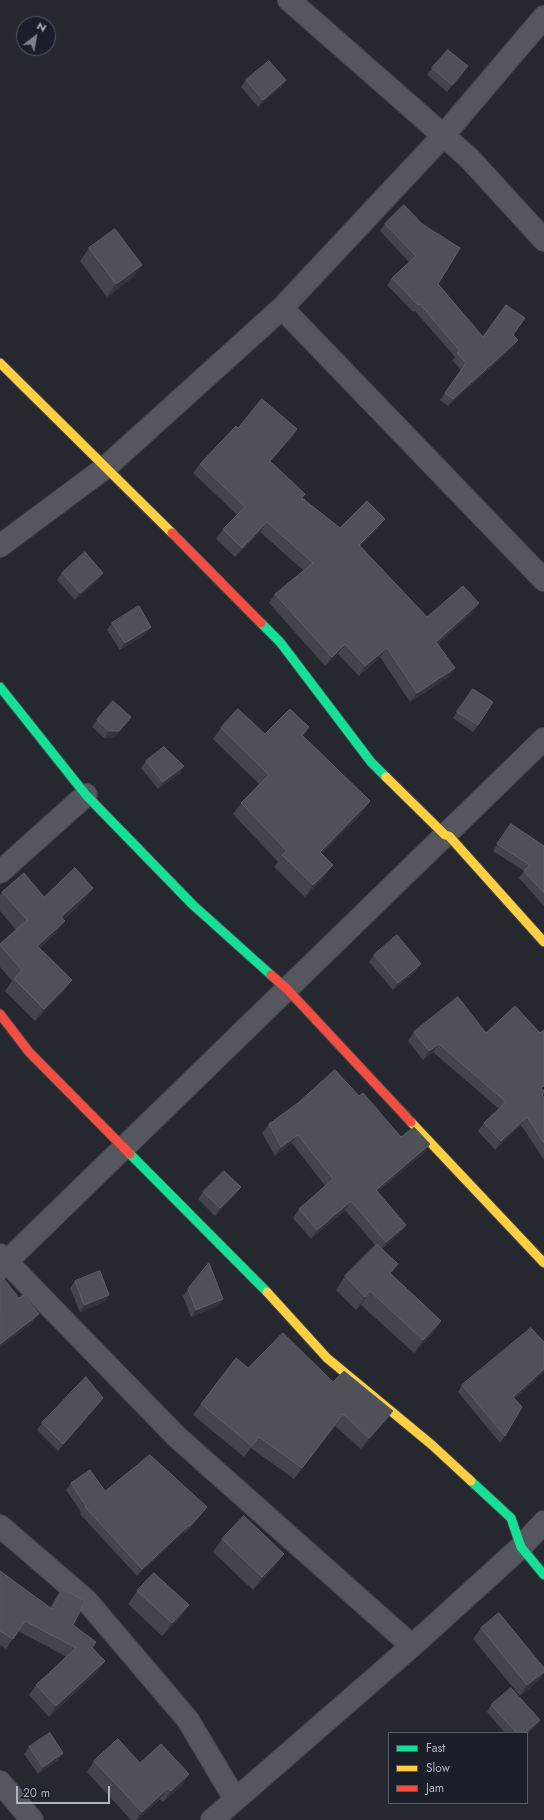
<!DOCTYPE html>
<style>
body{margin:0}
#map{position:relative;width:544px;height:1820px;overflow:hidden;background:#25282e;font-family:Jost,sans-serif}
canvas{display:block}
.legend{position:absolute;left:388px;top:1732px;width:140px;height:72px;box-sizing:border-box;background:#191e28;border:1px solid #555a65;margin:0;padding:5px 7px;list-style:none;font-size:12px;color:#aeb3c0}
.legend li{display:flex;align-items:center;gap:8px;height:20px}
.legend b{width:20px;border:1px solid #555a65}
.north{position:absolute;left:16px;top:16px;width:40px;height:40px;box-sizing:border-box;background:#191e28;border:1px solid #555a65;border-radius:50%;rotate:31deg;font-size:11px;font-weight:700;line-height:16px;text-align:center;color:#aeb3c0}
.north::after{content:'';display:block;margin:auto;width:14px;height:18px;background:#7e828d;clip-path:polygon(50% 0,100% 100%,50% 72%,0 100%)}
.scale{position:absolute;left:16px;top:1786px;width:94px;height:18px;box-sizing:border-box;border:2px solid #aeb3c0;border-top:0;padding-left:5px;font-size:12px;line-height:14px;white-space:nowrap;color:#aeb3c0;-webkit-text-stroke:3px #191e28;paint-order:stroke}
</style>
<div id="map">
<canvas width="544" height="1820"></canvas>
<ul class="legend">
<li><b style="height:5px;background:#16e098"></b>Fast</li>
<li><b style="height:5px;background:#ffcf43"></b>Slow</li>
<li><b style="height:5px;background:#f24e42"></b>Jam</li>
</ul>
<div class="north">N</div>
<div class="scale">20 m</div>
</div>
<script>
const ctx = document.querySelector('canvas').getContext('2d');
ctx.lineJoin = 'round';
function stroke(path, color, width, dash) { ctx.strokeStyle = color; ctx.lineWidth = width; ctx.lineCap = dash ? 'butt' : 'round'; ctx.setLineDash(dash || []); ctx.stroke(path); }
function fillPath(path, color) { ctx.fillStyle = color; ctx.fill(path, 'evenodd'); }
const street = new Path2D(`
 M289 0 469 158 544 240
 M282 308 544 580
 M0 546 106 467 282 308 443 136 544 17
 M0 872 86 795
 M0 1255 177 1437 412 1646
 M0 1268 544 739
 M0 1526 86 1600 188 1720 235 1799
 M0 1782 32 1820
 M212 1820 412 1646 521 1547 544 1522`);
const fast = new Path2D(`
 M261 623 280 642 371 762 386 777
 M0 687 86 795 193 905 271 975
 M130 1154 267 1292
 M471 1481 511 1518 521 1547 544 1575`);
const slow = new Path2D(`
 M0 363 172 533
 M386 777 445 835 449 836 544 942
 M411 1122 544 1263
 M267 1292 327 1358 432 1445 471 1481`);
const jam = new Path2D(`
 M172 533 261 623
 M271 975 287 989 411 1122
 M0 1014 29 1052 130 1154`);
stroke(street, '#424449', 24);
stroke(fast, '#424449', 11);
stroke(slow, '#424449', 11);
stroke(jam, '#424449', 11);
stroke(street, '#54575d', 22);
stroke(fast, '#16e098', 9);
stroke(slow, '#ffcf43', 9);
stroke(jam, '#f24e42', 9);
fillPath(new Path2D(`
 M432 68 463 73 447 92 427 75Z
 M246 80H286L281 87 258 107 241 87Z
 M404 205 438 284 483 337 513 335V347L448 406 440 400 461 370 452 360 455 357 415 311 413 312 387 285 392 278 409 262 380 231 385 224Z
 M89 248 142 265 132 278 107 297 80 261Z
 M238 428 297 429 291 438 270 462 303 498 340 528H378L360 546 427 617 472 613 438 644 455 668 449 677 410 702 380 657 359 676 338 654 325 666 269 603 275 594 304 571 260 532 235 557 216 539 223 529 237 515 193 473 200 464Z
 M62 573H103L98 580 75 600 57 580Z
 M112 623 151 627 146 634 120 650 107 630Z
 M473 689 478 725 473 732 453 718Z
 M131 717 126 724 114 738H104L92 727 97 720Z
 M309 727 303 736 370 801 362 813 321 854 325 876 305 897 274 867 278 862 233 814 241 803 259 784 213 739 221 728 265 734Z
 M146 761 180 773 158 789 141 768Z
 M511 824 544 846V906L519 878 524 871 493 851Z
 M2 892 44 897 85 900 64 919 56 933 40 948 72 980 63 992 35 1021 5 991 12 981 0 967V944L16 930 0 911V895Z
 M374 955 421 964 416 971 393 990 369 962Z
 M414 1032 486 1033 543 1090 542 1095 544 1097V1160L521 1125 495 1150 478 1131 484 1123 499 1109 433 1052 423 1060 408 1041Z
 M359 1096 401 1137 430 1144 424 1153 377 1192 406 1225 399 1234 382 1249 391 1274 441 1321 432 1334 414 1353 361 1305 356 1310 336 1290 345 1276 376 1246 345 1210 311 1239 293 1218 299 1209 325 1186 292 1143 275 1156 262 1133 269 1124Z
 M203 1192 236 1194 215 1216 198 1199Z
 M75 1281 109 1295 104 1302 80 1312 70 1288Z
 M188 1289 223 1299 218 1306 191 1317 183 1296Z
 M248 1368 333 1382 385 1422 361 1449 335 1426 294 1479 251 1448 244 1457 193 1415 201 1404Z
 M544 1372 514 1399 505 1436 500 1443 458 1392 462 1385Z
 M103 1398 98 1405 58 1451 37 1430 42 1423Z
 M71 1483 105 1491 207 1507 202 1514 185 1533 184 1532 137 1576 80 1514 81 1512 66 1490Z
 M222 1539 274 1567 253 1590 213 1552Z
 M0 1571 50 1608 55 1599 62 1589 73 1625 105 1661 98 1671 49 1717 29 1695 36 1685 67 1657 18 1631 6 1649 0 1645Z
 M137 1591 180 1618 162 1636 128 1604Z
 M481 1628 544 1672V1673L538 1681 520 1696 473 1639Z
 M491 1705 535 1727 527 1734V1733H505L487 1712Z
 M29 1747 63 1753 58 1760 38 1774 24 1754Z
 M94 1761 140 1763 189 1774 181 1786 163 1802 160 1799 137 1820H131L87 1772Z`), '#42454b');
fillPath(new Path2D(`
 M468 66 463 73 447 92 452 85Z
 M286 80 281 87 258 107 263 100Z
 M142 265 132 278 107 297 116 284Z
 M518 340 513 347 448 406 453 399Z
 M297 429 291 438 263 471 270 461Z
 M385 519 378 528 352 554 359 545Z
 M267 522 260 532 235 557 242 548Z
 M103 573 98 580 75 600 80 593Z
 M479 603 472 613 430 651 436 642Z
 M151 627 146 634 120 650 125 643Z
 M345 644 338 654 325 666 332 657Z
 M387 648 380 657 359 676 365 666Z
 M455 668 449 677 410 702 417 693Z
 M131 717 126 724 114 738H104L109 731Z
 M184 766 180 773 158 789 163 782Z
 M370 801 362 813 312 864 320 852Z
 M333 865 325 876 305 897 313 885Z
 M93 888 85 900 53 929 61 917Z
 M65 921 56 933 28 958 37 946Z
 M421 964 416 971 393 990 398 983Z
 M72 980 63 992 35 1021 44 1009Z
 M439 1044 433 1052 423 1060 429 1051Z
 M527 1117 521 1125 495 1150 501 1141Z
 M298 1135 292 1143 275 1156 281 1147Z
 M430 1144 424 1153 369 1199 376 1190Z
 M241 1187 236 1194 215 1216 220 1208Z
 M351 1201 345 1210 311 1239 317 1230Z
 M406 1225 399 1234 380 1250 386 1242Z
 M398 1264 389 1278 390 1273Z
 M370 1291 361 1305 356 1310 365 1297Z
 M109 1295 104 1302 80 1312 84 1305Z
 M223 1299 218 1306 191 1317 196 1310Z
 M39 1314 32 1323 0 1348V1344Z
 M441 1321 432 1334 414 1353 423 1340Z
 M544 1369V1372L508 1404 513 1397Z
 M103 1398 98 1405 58 1451 63 1444Z
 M393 1411 385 1422 361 1449 369 1438Z
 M343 1414 335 1426 294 1479 302 1468Z
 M207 1507 202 1514 185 1533 190 1526Z
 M189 1525 184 1532 137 1576 142 1569Z
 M284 1554 274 1567 253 1590 262 1577Z
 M189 1605 180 1618 162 1636 172 1623Z
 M105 1661 98 1671 49 1717 56 1706Z
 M544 1672V1673L538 1681 520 1696 527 1685Z
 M540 1720 535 1727 527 1734V1733H525Z
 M63 1753 58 1760 38 1774 43 1767Z
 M189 1774 181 1786 163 1802 171 1791Z
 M168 1788 160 1799 137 1820H136L142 1812Z`), '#32353a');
const building = new Path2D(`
 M448 50 468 66 452 85 432 68Z
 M269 61 286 80 263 100 246 80Z
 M404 205 422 224 460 248 438 284 483 337 506 305 525 318 513 335 518 340 453 399 445 393 466 363 457 353 460 351 420 304 418 305 392 278 416 256 385 224Z
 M115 229 142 265 116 284 89 248Z
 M262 399 297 429 270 461 305 494 302 498 340 528 367 501 385 519 359 545 427 617 463 586 479 603 436 642 455 668 417 693 387 648 365 666 345 644 332 657 275 594 313 563 267 522 242 548 223 529 245 507 200 464 236 426 238 428Z
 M85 552 103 573 80 593 62 573Z
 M139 606 151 627 125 643 112 623Z
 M473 689 493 702 478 725 457 712Z
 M113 701 131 717 119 731H109L97 720Z
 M238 709 265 734 290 709 309 727 302 735 370 801 320 852 333 865 313 885 282 855 287 851 241 803 269 775 221 728Z
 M164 747 184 766 163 782 146 761Z
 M511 824 544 846V893L524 871 530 865 497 844Z
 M75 868 93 888 61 917 65 921 37 946 72 980 44 1009 14 979 22 970 0 945V944L27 920 2 892 24 873 44 897Z
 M397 935 421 964 398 983 374 955Z
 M458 997 486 1033 515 1006 540 1033 544 1030V1086L541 1088 544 1091V1093L542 1095 544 1097V1143L527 1117 501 1141 484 1123 506 1102 439 1044 429 1051 414 1032Z
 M335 1070 359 1096 363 1093 401 1137 414 1127 430 1144 376 1190 406 1225 386 1242 351 1201 317 1230 299 1209 333 1179 298 1135 281 1147 269 1124 298 1103Z
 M224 1171 241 1187 220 1208 203 1192Z
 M377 1244 398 1264 390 1273 441 1321 423 1340 370 1291 365 1297 345 1276Z
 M209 1263 223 1299 196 1310 188 1289Z
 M100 1271 109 1295 84 1305 75 1281Z
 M0 1274 19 1298 23 1295 39 1314 0 1344Z
 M531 1328 544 1342V1369L513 1397 522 1407 505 1436 462 1385Z
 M283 1333 333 1382 344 1371 393 1411 369 1438 343 1414 302 1468 259 1437 252 1446 201 1404 236 1358 248 1368Z
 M86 1377 103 1398 63 1444 42 1423Z
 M150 1455 207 1507 190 1526 189 1525 142 1569 85 1507 86 1506 71 1483 90 1470 105 1491Z
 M244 1516 284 1554 262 1577 222 1539Z
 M0 1571 52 1609 62 1589 85 1601 73 1625 96 1642 92 1648 105 1661 56 1706 36 1685 76 1648 25 1621 13 1639 0 1631Z
 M154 1573 189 1605 172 1623 137 1591Z
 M499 1613 544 1668V1672L527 1685 481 1628Z
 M511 1688 540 1720 525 1733H517L491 1705Z
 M50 1733 63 1753 43 1767 29 1747Z
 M118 1739 140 1763 161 1744 189 1774 171 1791 168 1788 142 1812 94 1761Z`);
fillPath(building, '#4e5157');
stroke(building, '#5d6068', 1);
</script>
